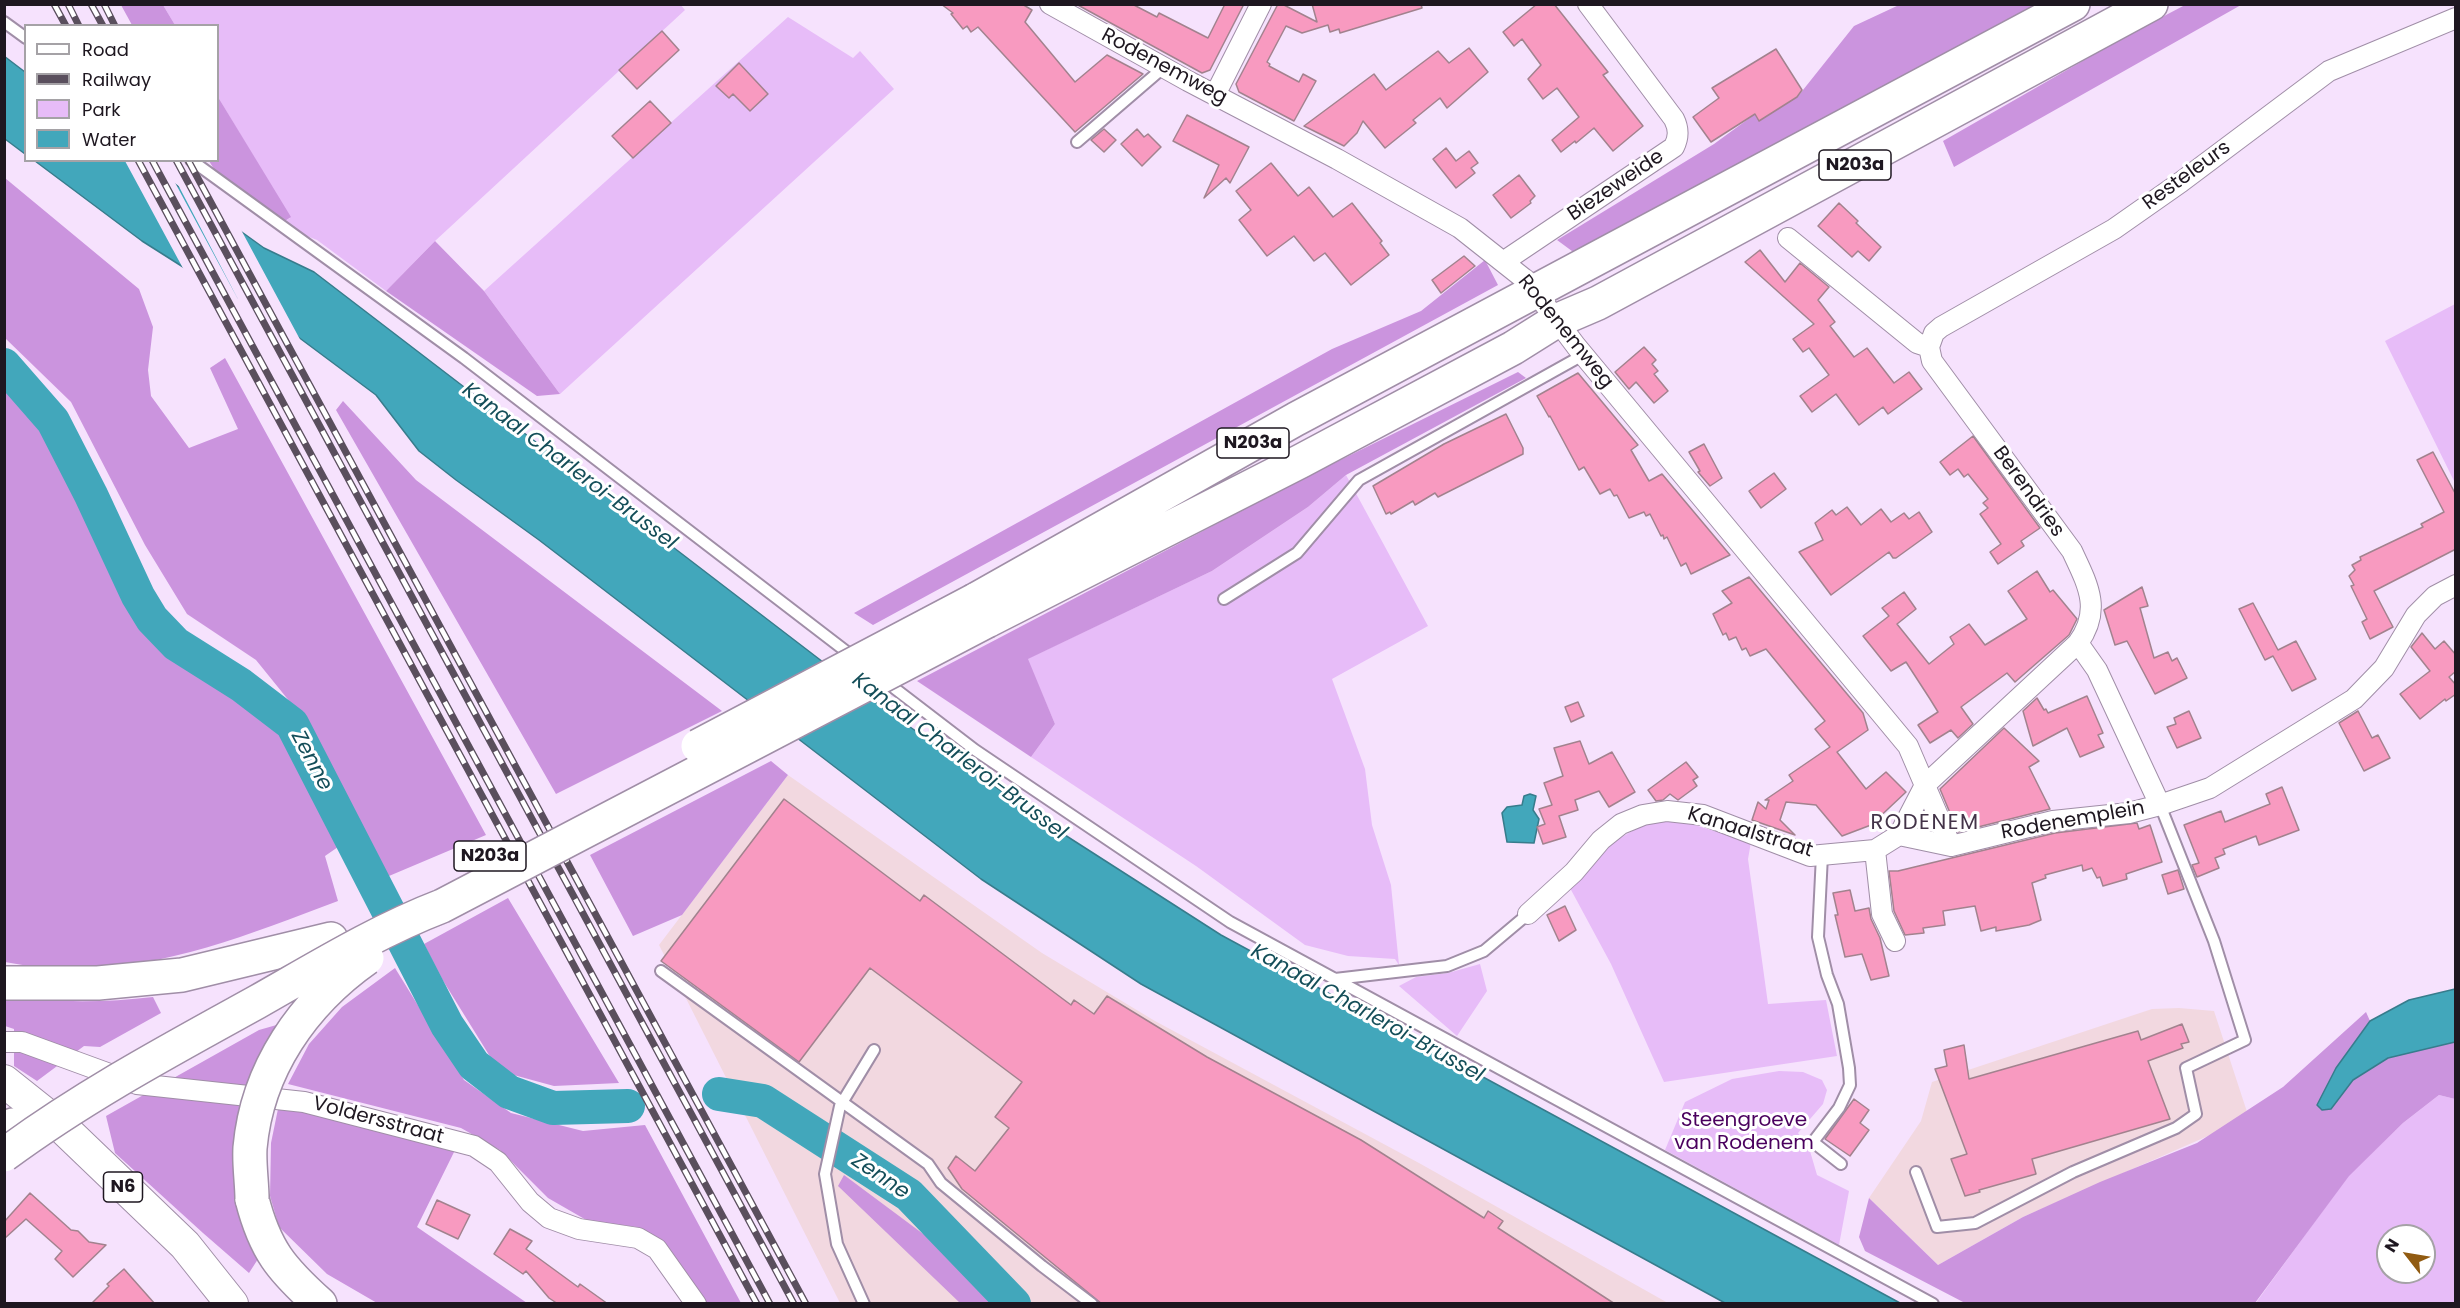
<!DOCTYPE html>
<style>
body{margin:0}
#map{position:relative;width:2460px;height:1308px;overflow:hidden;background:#f6e2fd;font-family:Poppins,sans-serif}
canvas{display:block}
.frame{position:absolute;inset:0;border:6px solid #1e1720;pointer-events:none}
.legend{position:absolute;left:24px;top:24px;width:195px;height:138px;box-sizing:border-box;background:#fff;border:2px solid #a5a2a6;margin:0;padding:8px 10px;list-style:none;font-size:18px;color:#1e1720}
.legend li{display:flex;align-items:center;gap:12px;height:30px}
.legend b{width:30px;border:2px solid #a5a2a6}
.north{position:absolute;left:2376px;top:1224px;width:60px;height:60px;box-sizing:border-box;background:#fff;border:2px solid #a5a2a6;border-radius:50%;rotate:301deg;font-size:16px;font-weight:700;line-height:24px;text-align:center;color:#1e1720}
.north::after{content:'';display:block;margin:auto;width:21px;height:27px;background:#915b11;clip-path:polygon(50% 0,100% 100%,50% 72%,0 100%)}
</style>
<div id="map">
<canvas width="2460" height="1308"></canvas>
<div class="frame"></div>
<ul class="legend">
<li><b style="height:8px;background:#fff"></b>Road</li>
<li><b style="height:8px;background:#5a4f5d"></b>Railway</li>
<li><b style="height:16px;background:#e7bcf8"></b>Park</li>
<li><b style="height:16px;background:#42a7bb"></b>Water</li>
</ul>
<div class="north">N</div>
</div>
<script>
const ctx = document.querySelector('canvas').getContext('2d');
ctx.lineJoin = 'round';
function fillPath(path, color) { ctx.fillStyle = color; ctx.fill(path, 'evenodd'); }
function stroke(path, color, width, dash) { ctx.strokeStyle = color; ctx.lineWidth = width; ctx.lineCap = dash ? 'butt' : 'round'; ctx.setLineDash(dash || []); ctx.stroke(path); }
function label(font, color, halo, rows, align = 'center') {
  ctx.font = font + ' Poppins,sans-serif'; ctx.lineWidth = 6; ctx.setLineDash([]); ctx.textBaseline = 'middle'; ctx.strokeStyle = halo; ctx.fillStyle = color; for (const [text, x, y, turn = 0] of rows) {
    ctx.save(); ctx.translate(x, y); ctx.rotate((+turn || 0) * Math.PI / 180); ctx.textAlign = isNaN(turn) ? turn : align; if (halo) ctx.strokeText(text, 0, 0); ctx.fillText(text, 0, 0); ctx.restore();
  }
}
fillPath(new Path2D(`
 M788 775 1042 953 1155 1021 1419 1163 1668 1303H840L659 945Z
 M2179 1008 2214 1011 2249 1118 2023 1217 1938 1265 1869 1198 1921 1121 1932 1082 2152 1009Z`), '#f2d8e0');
fillPath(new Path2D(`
 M680 4 685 10 435 241 386 291 317 240 279 225 290 218 218 97V26L175 25 163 5Z
 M788 17 853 58 860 51 894 89 560 394 484 291Z
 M2455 304V483L2385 341Z
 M1346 475 1428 626 1332 679 1365 769 1372 825 1391 885 1399 965 1395 959 1348 956 1305 945 1196 866 1031 757 1055 724 1027 659 1212 571 1308 507Z
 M1668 817 1751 842 1748 859 1768 1004 1826 1000 1837 1056 1664 1082 1611 964 1570 888 1615 841 1641 826Z
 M1480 964 1487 991 1457 1036 1399 986 1416 977 1448 973Z
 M1779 1071 1803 1072 1822 1080 1827 1090 1823 1104 1798 1133 1810 1151 1817 1175 1849 1191 1839 1245 1665 1150 1685 1102 1732 1079Z
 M2439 1095 2455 1099V1303L2255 1304 2348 1176 2403 1123ZM2388 1236H2424V1272H2388Z`), '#e7bcf8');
fillPath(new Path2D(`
 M121 5H163L175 25H132Z
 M1899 5H2039L1576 254 1557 240 1714 144 1755 114 1759 121 1799 95 1854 26Z
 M2185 5H2241L1954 167 1943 141 2128 35Z
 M218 97 291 217 279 225 214 169 209 161 218 160Z
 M5 178 139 289 153 327 148 370 151 396 189 448 238 429 210 368 225 358 486 835 389 876 358 828 321 752 290 702 256 660 187 614 145 545 71 402 5 338Z
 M435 241 484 291 560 394 537 396 386 291Z
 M1485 260 1498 285 873 625 854 613 1332 349 1421 311Z
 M1518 372 1526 378 1346 475 1308 507 1212 571 1028 659 1055 724 1031 757 917 681 1302 479Z
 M4 380 36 415 139 605 174 649 255 703 286 728 338 847 325 856 338 901C227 943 125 985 5 962Z
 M343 401 416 480 722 711 556 794 336 410Z
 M771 761 788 775 682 915 633 936 590 855Z
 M508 898 619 1083 554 1086 499 1071 442 979 424 944Z
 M395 968 464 1080 511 1113 583 1131 645 1125 741 1303H705L665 1244 637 1227 588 1221 548 1198 500 1150 461 1128 288 1084 309 1044 342 1007Z
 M5 997C54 1002 104 1003 153 997L161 1013 100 1047 84 1046 37 1081 14 1066V1029L5 1026Z
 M2366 1012 2370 1021 2336 1068 2331 1109 2353 1080 2388 1058 2451 1041 2455 1042V1099L2439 1095 2403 1123 2349 1176 2255 1303H1965L1865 1251 1859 1237 1869 1198 1938 1265 2023 1217 2100 1182 2197 1143 2283 1087Z
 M280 1024 238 1201 258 1259 249 1273 203 1233 115 1153 106 1116 259 1030Z
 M279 1104 457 1146 417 1227 527 1303H377L327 1274 279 1227 270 1196 271 1143Z
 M844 1175 981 1277 1010 1303H960L838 1186Z`), '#cb94de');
const water = new Path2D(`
 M4 56 25 72V154L5 139Z
 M35 161H143L264 248 314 272 883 708 1054 828 1221 935 1900 1303H1725L1141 984 981 879 539 540 456 480 419 451 376 395 266 313 202 279 142 241Z
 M1530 794 1536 796 1533 810 1539 819 1534 843 1507 842 1502 813 1507 807 1522 805 1524 796Z
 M2455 989V1042L2388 1058 2353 1080 2331 1109 2322 1110 2317 1105 2336 1068 2370 1021 2409 1000Z`);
fillPath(water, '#42a7bb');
stroke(water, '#377c8c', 1.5);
fillPath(new Path2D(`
 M149 160 172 177 240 303 175 179 239 226 303 345 264 316 201 282 185 272 125 161Z`), '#f6e2fd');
stroke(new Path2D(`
 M4 365 53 421 91 495 138 596 152 619 176 644 241 685 292 724 447 1025 474 1065 509 1092 553 1108 628 1106
 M719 1094 763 1101 909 1195 1014 1304`), '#42a7bb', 34);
const building = new Path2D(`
 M941 4H1022L1032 10 1025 22 1075 82 1107 55 1143 74 1075 132 978 27 971 32 967 26 963 29 951 14 953 13Z
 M1076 4H1132L1157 17 1159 13 1208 38 1225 4H1244L1210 70 1202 73Z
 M1278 4H1282L1317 22 1312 4H1421L1422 8 1340 33 1339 29 1330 32 1328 25 1302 33 1286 26 1267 62 1270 64 1269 66 1299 82 1303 74 1316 81 1294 121 1239 92 1236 84Z
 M1537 4H1554L1608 72 1603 75 1643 126 1613 151 1594 128 1576 143 1575 141 1561 152 1552 140 1579 117 1557 88 1543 99 1528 79 1541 65 1522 39 1514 46 1503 32Z
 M662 31 679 50 637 89 619 70Z
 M1469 48 1488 72 1447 108 1440 98 1413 120 1416 123 1385 148 1363 121 1357 133 1344 146 1304 126 1374 74 1386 90 1438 51 1449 63Z
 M1776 49 1802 90 1797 97 1759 121 1755 114 1711 142 1693 117 1719 98 1712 88Z
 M739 63 768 94 750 111 733 94 729 98 716 86Z
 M650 101 671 123 633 158 612 136Z
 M1187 115 1249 147 1230 183 1226 178 1204 198 1219 165 1173 141Z
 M1104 129 1116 140 1104 152 1091 140Z
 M1137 129 1144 137 1148 134 1161 147 1142 166 1121 144Z
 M1446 148 1456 161 1469 151 1478 163 1471 168 1475 173 1456 188 1433 159Z
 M1271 163 1298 196 1309 187 1333 217 1352 203 1382 241 1380 243 1389 255 1351 285 1325 253 1314 261 1294 236 1267 256 1239 220 1251 210 1236 191Z
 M1519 175 1535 196 1530 201 1531 203 1511 218 1493 195Z
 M1839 203 1858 221 1856 223 1881 247 1869 261 1858 251 1852 257 1818 226Z
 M1760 250 1785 282 1800 263 1829 287 1818 300 1835 322 1830 326 1854 357 1867 348 1894 383 1909 372 1922 389 1888 414 1883 407 1859 425 1836 394 1812 412 1800 396 1829 375 1809 348 1803 352 1793 339 1814 324 1745 262Z
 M1464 256 1475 266 1441 293 1432 280Z
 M1644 347 1656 360 1652 364 1658 371 1654 374 1668 391 1654 403 1636 382 1629 389 1615 372Z
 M1578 373 1638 445 1631 450 1649 481 1662 474 1730 555 1691 574 1686 563 1681 566 1667 537 1664 539 1663 535 1661 536 1650 514 1646 516 1644 512 1629 518 1617 495 1614 496 1610 489 1600 494 1584 467 1579 470 1550 416 1549 417 1537 396Z
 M1506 414 1523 448V454L1438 497 1435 493 1415 505 1413 501 1391 514 1390 512 1386 514 1373 486 1444 444Z
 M1973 436 2040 528 2021 541 2024 546 1998 564 1990 552 2001 544 1980 514 1988 508 1983 503 1988 499 1968 474 1964 477 1958 469 1950 475 1940 462Z
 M1704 444 1722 478 1710 486 1698 472 1700 471 1689 452Z
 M2433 452 2456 495V549L2374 591 2393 627 2370 639 2362 622 2367 619 2351 586 2354 585 2349 576 2355 570 2352 565 2361 560 2360 557 2423 527 2421 524 2444 512 2417 460Z
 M1774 473 1786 489 1761 508 1749 491Z
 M1847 507 1861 525 1881 509 1891 522 1904 513 1909 519 1919 512 1932 532 1896 558H1893L1889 552 1831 595 1799 552 1823 540 1815 523 1832 510 1836 515Z
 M2037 571 2050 592 2053 590 2077 619 2069 635 2015 682 2007 673 1961 707 1973 724 1958 738 1951 730 1930 743 1918 725 1938 712 1930 699 1906 662 1891 671 1863 636 1889 616 1882 608 1904 592 1916 609 1897 624 1929 664 1954 644 1950 637 1969 624 1985 645 2027 619 2008 591Z
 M1749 577 1863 713 1868 730 1837 752 1866 789 1886 772 1906 792 1871 825 1842 836 1816 805 1786 802 1780 820 1795 835 1752 820 1758 802 1766 809 1769 800H1765L1793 781 1789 775 1830 747 1815 729 1825 721 1766 649 1750 656 1746 648 1742 650 1736 637 1729 640 1726 633 1723 635 1713 614 1732 603 1722 591Z
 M2142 587 2148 606 2140 608 2154 658 2168 652 2172 661 2177 658 2187 678 2155 694 2127 641 2115 645 2104 610Z
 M2253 603 2278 650 2296 641 2316 679 2292 691 2273 656 2265 660 2239 609Z
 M2422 633 2435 649 2444 641 2456 655V671L2449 677 2456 685V694L2446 701 2445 699 2420 719 2400 694 2430 671 2411 647Z
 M2087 696 2103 733 2098 735 2104 747 2080 757 2067 728 2033 746 2023 711 2037 698 2044 710 2046 709 2048 713Z
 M1578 702 1584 716 1571 722 1565 707Z
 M2189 711 2201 738 2177 748 2167 727 2176 724 2174 718Z
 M2358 711 2372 738 2378 735 2390 758 2364 771 2339 723Z
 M2004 728 2039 761 2029 767 2050 809 1958 832 1940 789Z
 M1580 741 1589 764 1612 752 1635 792 1609 807 1599 791 1575 800 1578 810 1559 816 1566 837 1543 844 1537 827 1545 824 1539 809 1552 805 1544 783 1563 776 1554 748Z
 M1686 762 1698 777 1693 780 1697 786 1678 800 1670 794 1663 800 1656 801 1648 790Z
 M2282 787 2299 830 2259 845 2256 836 2223 849 2225 854 2215 858 2219 868 2197 877 2192 865 2199 863 2184 825 2221 811 2225 822 2270 804 2266 794Z
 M784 799 920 901 924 895 1071 1005 1074 1000 1094 1014 1107 996 1207 1057 1361 1140 1484 1218 1488 1211 1503 1221 1498 1228 1615 1304H1102L962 1189 948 1168 956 1156 975 1171 1009 1128 995 1117 1022 1082 870 968 799 1062 661 961Z
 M2137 823 2139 829 2150 825 2162 862 2126 874 2127 879 2103 886 2100 877 2097 878 2092 868 2083 871 2082 865 2045 875 2046 878 2032 883 2041 920 2029 925 1996 931V927L1981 931 1975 906 1943 911 1945 925 1923 928 1924 933 1905 935 1894 911 1889 871H1898L2055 833Z
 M2178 870 2184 889 2168 894 2162 875Z
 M1850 890 1855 911 1869 908 1871 919 1880 938 1889 976 1871 980 1862 954 1845 957 1835 915H1838L1833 893Z
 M1565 906 1576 930 1559 941 1547 915Z
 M2182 1024 2189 1042 2181 1044 2183 1048 2148 1061 2170 1119 2032 1159 2036 1174 1979 1190 1980 1192 1965 1196 1951 1159 1967 1154 1935 1069 1947 1066 1944 1050 1964 1045 1969 1079 2138 1031 2141 1040Z
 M1854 1099 1869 1110 1860 1123 1869 1130 1850 1156 1825 1139Z
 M30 1193 71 1230 78 1231 89 1242 106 1245 73 1277 55 1259 62 1251 26 1219 4 1239V1222Z
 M437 1200 470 1215 458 1239 426 1224Z
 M510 1229 532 1241 526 1249 578 1287 580 1284 608 1304H558L549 1298 526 1271 523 1274 494 1254Z
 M124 1269 155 1304H91L109 1286 107 1284Z`);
fillPath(building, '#f89ac0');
stroke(building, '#a2828e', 1.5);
const service = new Path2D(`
 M4 22 26 38
 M1077 142 1163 68
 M191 160 464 358 856 659
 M1224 599 1297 553 1359 480 1583 355
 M885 681 975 750 1230 922 1933 1304
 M1822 855 1818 937 1827 975 1838 1004 1849 1068 1850 1085 1839 1108 1813 1142 1841 1164
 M661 971 928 1164 941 1183 1042 1266 1092 1304
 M1335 979 1447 966 1484 951 1528 914
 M1916 1172 1937 1227 1975 1223 2073 1172 2176 1128 2196 1114 2186 1068 2245 1040 2214 941 2160 805
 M864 1304 837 1244 825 1174 840 1106 874 1050`);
const minor = new Path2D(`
 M1050 4 1188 81 1337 159 1460 228 1527 281 1576 346 1908 746 1951 846
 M1215 95 1261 4
 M1788 238 1917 343 1929 347 1932 361 2072 551C2088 585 2102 610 2078 643L1925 785 1899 835
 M1503 262 1674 147C1679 137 1679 129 1674 119L1588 4
 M1929 347 1934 333 1941 327 2114 229 2181 182 2329 71 2456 18
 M2078 643 2097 670 2160 805
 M1899 835 1951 846 2053 821 2129 813 2160 805 2210 788 2354 699 2384 668 2416 615 2435 596 2456 585
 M1875 850 1882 914 1895 941
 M1528 914 1574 872 1601 840 1621 824 1643 815 1667 811 1703 815 1810 856 1875 850 1899 835
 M4 1042H22L137 1084 304 1102 474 1146 498 1162 530 1202 549 1218 579 1229 638 1238 657 1249 696 1304`);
const primary = new Path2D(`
 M4 1081 63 1128 185 1245 232 1304`);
const trunk = new Path2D(`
 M975 600 1296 419 2073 4
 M987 621 1301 461 1513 348 1556 321 1598 303 2151 4
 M4 983H98L182 975 331 939
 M4 1131 13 1125
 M252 1199C265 1250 281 1269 320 1304`);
stroke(service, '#a08ea7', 14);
stroke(minor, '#a08ea7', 22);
stroke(primary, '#a08ea7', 34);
stroke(trunk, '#a08ea7', 36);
stroke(service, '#fff', 10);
stroke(minor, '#fff', 20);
stroke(primary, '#fff', 32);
stroke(trunk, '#fff', 33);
const rail = new Path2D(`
 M54 4 66 26
 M68 4 79 26
 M91 4 103 26
 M104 4 115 26
 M138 160 757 1304
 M152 160 770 1304
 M176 160 794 1304
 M188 160 806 1304`);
stroke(rail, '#5a4f5d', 7);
stroke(rail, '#fff', 4.5, [14]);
const trunkBridge = new Path2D(`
 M698 746 975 600
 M4 1155C84 1096 170 1050 257 1002 317 968 377 931 442 906L987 621
 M252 1199C252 1183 249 1165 250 1148 257 1069 303 1003 367 958`);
stroke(trunkBridge, '#a08ea7', 36, []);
stroke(trunkBridge, '#fff', 33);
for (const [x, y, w] of [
 [1855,165,72],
 [1253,443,72],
 [490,856,72],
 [123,1187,39]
]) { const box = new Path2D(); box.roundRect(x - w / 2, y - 15, w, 30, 4.5); ctx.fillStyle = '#fff'; ctx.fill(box); stroke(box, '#1e1720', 1.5); }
label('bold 18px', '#1e1720', null, [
 ["N203a",1855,165],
 ["N203a",1253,443],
 ["N203a",490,856],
 ["N6",123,1187]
]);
label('20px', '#1e1720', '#fff', [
 ["Rodenemweg",1164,67,28],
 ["Resteleurs",2187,176,-36],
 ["Biezeweide",1616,186,-34],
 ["Rodenemweg",1565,332,51],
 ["Berendries",2028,492,54],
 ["Rodenemplein",2073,821,-10],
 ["Kanaalstraat",1750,833,17],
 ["Voldersstraat",378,1121,15]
]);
label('20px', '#4a005e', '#fff', [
 ["Steengroeve",1744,1121],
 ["van Rodenem",1744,1144]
]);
label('italic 21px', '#144e59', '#fff', [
 ["Kanaal Charleroi-Brussel",569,467,37],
 ["Kanaal Charleroi-Brussel",959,757,37],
 ["Zenne",311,761,62],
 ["Kanaal Charleroi-Brussel",1367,1014,29],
 ["Zenne",880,1177,34]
]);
ctx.letterSpacing = '1.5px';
label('21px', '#433348', '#fff', [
 ["RODENEM",1925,824]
]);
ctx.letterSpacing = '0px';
</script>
